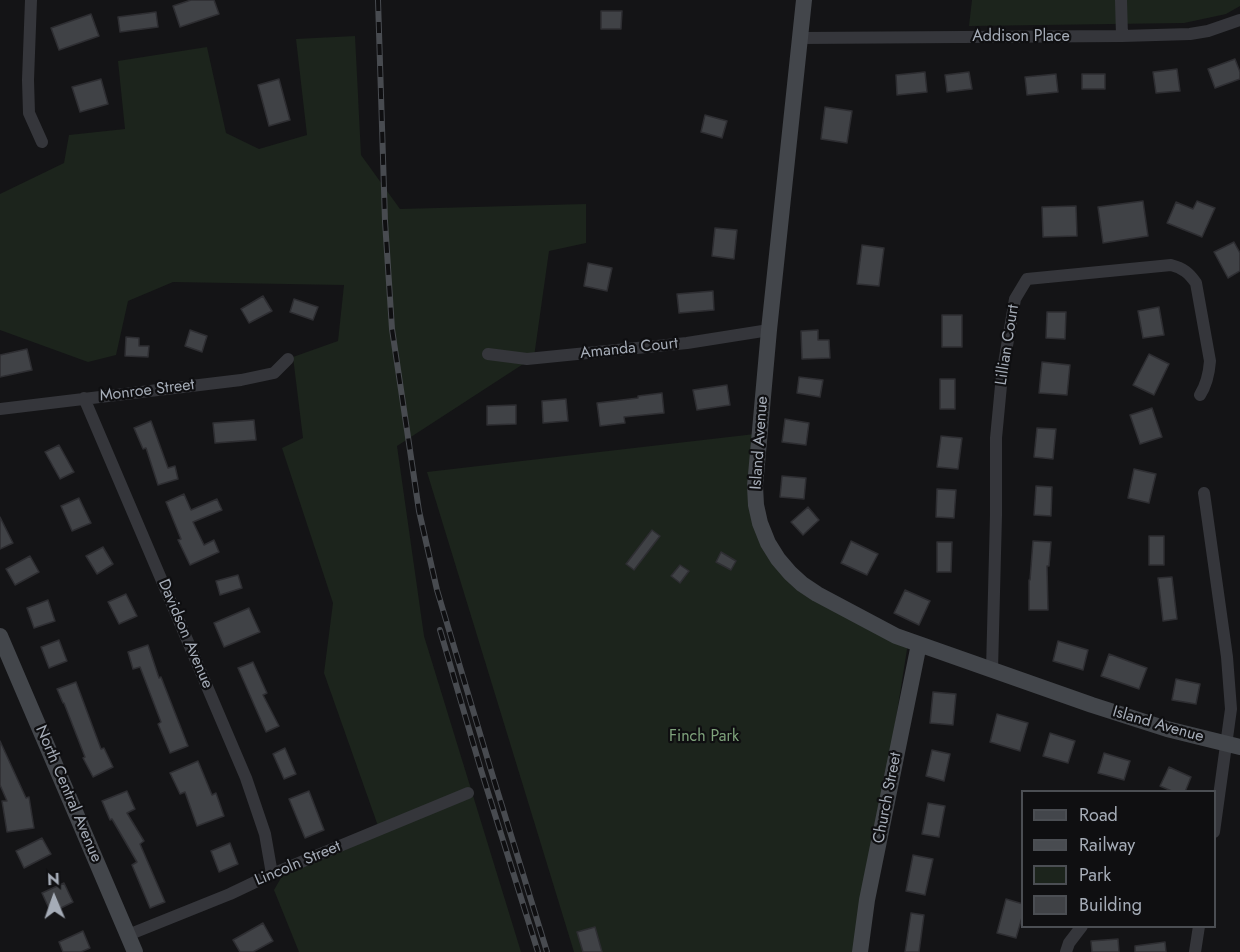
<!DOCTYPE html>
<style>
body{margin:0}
#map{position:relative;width:1240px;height:952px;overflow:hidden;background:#141416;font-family:Jost,sans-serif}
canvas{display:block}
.legend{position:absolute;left:1021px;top:790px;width:195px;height:138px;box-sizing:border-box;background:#0f0f11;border:2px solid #4b4e53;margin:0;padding:8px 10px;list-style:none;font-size:18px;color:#a5acb7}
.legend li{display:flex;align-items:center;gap:12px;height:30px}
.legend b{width:30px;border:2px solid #4b4e53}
.north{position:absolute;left:24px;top:868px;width:60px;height:60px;-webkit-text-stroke:4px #0f0f11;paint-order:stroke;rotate:358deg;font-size:16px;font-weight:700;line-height:24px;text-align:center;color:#a5acb7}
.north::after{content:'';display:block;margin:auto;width:21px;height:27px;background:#a5acb7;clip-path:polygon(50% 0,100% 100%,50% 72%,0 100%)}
</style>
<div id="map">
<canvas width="1240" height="952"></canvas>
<ul class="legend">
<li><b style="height:8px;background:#43464b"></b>Road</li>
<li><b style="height:8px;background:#484b50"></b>Railway</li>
<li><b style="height:16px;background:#1c241c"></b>Park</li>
<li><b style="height:16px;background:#404246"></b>Building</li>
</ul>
<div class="north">N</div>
</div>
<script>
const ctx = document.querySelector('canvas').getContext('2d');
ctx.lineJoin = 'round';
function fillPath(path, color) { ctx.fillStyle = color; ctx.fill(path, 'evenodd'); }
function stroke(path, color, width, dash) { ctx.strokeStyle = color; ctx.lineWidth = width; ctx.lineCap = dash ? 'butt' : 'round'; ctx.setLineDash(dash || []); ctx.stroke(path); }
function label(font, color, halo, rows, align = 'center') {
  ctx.font = font + ' Jost,sans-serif'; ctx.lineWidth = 4.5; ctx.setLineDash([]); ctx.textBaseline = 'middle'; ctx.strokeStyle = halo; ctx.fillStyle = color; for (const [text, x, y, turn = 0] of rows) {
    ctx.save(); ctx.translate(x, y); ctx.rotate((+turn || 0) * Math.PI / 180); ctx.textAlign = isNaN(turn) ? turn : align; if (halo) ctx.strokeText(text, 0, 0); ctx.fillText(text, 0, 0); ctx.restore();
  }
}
fillPath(new Path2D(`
 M972 0H1240V6L1226 14 1184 23 969 26Z
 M355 36 361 155 400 209 586 204V243L549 251 534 357 397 446 424 636 521 952H299L274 890 289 864 378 826 324 673 333 603 282 448 303 438 293 357 338 341 344 285 173 282 128 301 116 355 88 362 0 330V194L64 163 69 135 125 129 118 61 207 47 226 133 259 149 307 135 296 39Z
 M755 434 754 491 786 566 908 643 859 952H574L427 472Z`), '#1c241c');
const building = new Path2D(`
 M191 0H214L219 14 180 27 173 6Z
 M601 11H622L621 29H601Z
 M156 12 158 27 120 32 118 17Z
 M91 14 99 36 59 50 51 28Z
 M1235 59 1240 72V79L1215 88 1208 69Z
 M1177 69 1180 91 1156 93 1153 72Z
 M925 72 927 92 897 95 896 75Z
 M969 72 972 89 947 92 945 75Z
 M1056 74 1058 92 1027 95 1025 77Z
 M1082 74H1105V89H1082Z
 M101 79 108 104 80 112 72 87Z
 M279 79 290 120 269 126 258 85Z
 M825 107 852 111 847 143 821 139Z
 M705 115 727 121 722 138 701 132Z
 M1143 201 1148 236 1103 243 1098 207Z
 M1197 201 1215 208 1202 237 1167 223 1176 202 1193 209Z
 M1076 206 1077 236 1043 237 1042 207Z
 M715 228 737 230 734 259 712 256Z
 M1234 242 1240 253V271L1228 278 1214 252Z
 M862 245 884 248 879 286 857 284Z
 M588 263 612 268 607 291 584 286Z
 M713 291 714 310 679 313 677 294Z
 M263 296 272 311 249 323 241 309Z
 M294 299 318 307 313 320 290 312Z
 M1159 307 1164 335 1143 338 1138 311Z
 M1047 312H1066L1065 339 1046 338Z
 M942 315H962V347H942Z
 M190 330 207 336 202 352 185 346Z
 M818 330V340H829L830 358 802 359 801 331Z
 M126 337 139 338V346H149L148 357 125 356Z
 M27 349 32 370 0 377V355Z
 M1149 354 1169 364 1154 395 1133 385Z
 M1042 362 1070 365 1067 395 1039 393Z
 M799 377 823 380 820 397 797 393Z
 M940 379H955V409H940Z
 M727 385 730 405 697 410 693 390Z
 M662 393 664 413 624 417 625 423 600 426 597 403 638 398V396Z
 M566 399 568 421 543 423 542 401Z
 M516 405V424L487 425V406Z
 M1152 408 1162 437 1140 444 1130 415Z
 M785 419 809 423 806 445 782 442Z
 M254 420 256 440 215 443 213 423Z
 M151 421 168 468 175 466 178 479 158 485 146 448 143 449 134 428Z
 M1037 428 1056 429 1053 459 1034 457Z
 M941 436 962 438 958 469 937 467Z
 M59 445 74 472 60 479 45 452Z
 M1134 469 1156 474 1149 503 1128 498Z
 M782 476 806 478 804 499 780 497Z
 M1036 486 1052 487 1051 516 1034 515Z
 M937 489 956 490 954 518 936 517Z
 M184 494 191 510 217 499 222 510 193 522 204 545 214 540 219 552 190 565 178 540 181 539 166 502Z
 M79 498 91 523 72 531 61 506Z
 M808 507 819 520 803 535 791 522Z
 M0 517 13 543 0 549Z
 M652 530 660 536 634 570 626 564Z
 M1149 536H1164V565H1149Z
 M851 541 878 554 867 575 841 563Z
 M1033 541 1051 542 1049 566H1047L1048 610H1029V580H1030Z
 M937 542H952L951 572H937Z
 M103 547 113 564 97 574 86 556Z
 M721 552 736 561 731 570 716 562Z
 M30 556 39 572 15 585 6 569Z
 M680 565 689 571 680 583 671 576Z
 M238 575 242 588 220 595 216 581Z
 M1172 577 1177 619 1163 621 1158 578Z
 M905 590 930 601 919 625 894 613Z
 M126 594 137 616 119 624 108 602Z
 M48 600 55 621 34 628 27 608Z
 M249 608 260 632 224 647 214 623Z
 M59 640 67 661 49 668 41 647Z
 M1058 641 1088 650 1083 670 1053 661Z
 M148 645 159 678 161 677 188 746 170 753 158 724 161 722 140 667 133 669 128 652Z
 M1109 654 1147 668 1139 689 1101 676Z
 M253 662 267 693 263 695 279 726 266 732 238 668Z
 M1176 679 1200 684 1196 704 1172 700Z
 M76 682 101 749 104 748 113 767 93 777 83 758 85 757 64 703H63L57 689Z
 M933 692 956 694 953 725 930 723Z
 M997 714 1028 723 1020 751 990 742Z
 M1050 733 1075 741 1068 763 1043 756Z
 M0 741 26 798 29 797 34 828 7 832 2 801H7L0 785Z
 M285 748 296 774 284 779 273 754Z
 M932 750 950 754 944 781 926 776Z
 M1104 753 1130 761 1124 780 1098 773Z
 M198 761 212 795 216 793 224 816 197 826 185 792 180 794 170 773Z
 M1169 767 1191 777 1185 792H1174L1160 786Z
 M127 791 135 809 127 813 144 841 140 844 165 902 150 908 132 865 137 862 112 819 110 820 102 801Z
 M309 791 324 830 305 838 289 799Z
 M928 803 945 806 939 837 922 834Z
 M42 838 51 854 24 868 16 851Z
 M230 843 238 864 219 872 211 851Z
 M913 855 933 859 925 895 906 891Z
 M64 883 73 902 51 913 42 893Z
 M1006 899 1023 904V914L1016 938 997 933Z
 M911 913 924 915 919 952H905Z
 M263 923 273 941 253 952H240L233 940Z
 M595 927 602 952H583L577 932Z
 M83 931 90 948 81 952H63L59 942Z
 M1118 939 1119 952H1092L1091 941Z
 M1165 942 1166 952H1135V946Z`);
fillPath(building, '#404246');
stroke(building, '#2e2e32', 1.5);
stroke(new Path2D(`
 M31 0 28 80 29 113 42 142
 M1121 0 1122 36
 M800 38 1122 36 1190 34 1208 31 1240 20
 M488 354 527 359 687 343 769 330
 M84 398 246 778 265 834 272 874
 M0 409 241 380 274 373 288 359
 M1204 493 1227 657 1231 709 1214 832
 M992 670 996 515V438L1002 375 1015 299 1027 279 1171 265C1183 268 1189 273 1196 283L1210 361C1209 374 1207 384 1200 395
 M128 935 230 894 272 874 468 793
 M1066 952 1069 943 1082 926
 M1195 952 1199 926`), '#35363b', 12);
stroke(new Path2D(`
 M804 0 769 330 755 486 756 505 760 523 768 543 778 559 790 573 802 584 817 594 896 636 1092 705 1167 729 1240 747
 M0 636 135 952
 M860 952 867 900 919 644`), '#43464b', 16);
const rail = new Path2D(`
 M378 0 385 221 392 329 419 511 437 590 490 767 547 952
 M440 630 481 770 538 952`);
stroke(rail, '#484b50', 6);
stroke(rail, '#0f0f11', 4, [11]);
label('16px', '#a5acb7', '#0f0f11', [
 ["Addison Place",1021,37],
 ["Lillian Court",1008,345,-81],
 ["Amanda Court",629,349,-6],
 ["Monroe Street",147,391,-7],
 ["Island Avenue",760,443,-86],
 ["Davidson Avenue",185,634,67],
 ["Island Avenue",1158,725,16],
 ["North Central Avenue",68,794,67],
 ["Church Street",888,798,-79],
 ["Lincoln Street",298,864,-23]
]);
label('16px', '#7ea27b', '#0f0f11', [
 ["Finch Park",704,737]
]);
</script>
